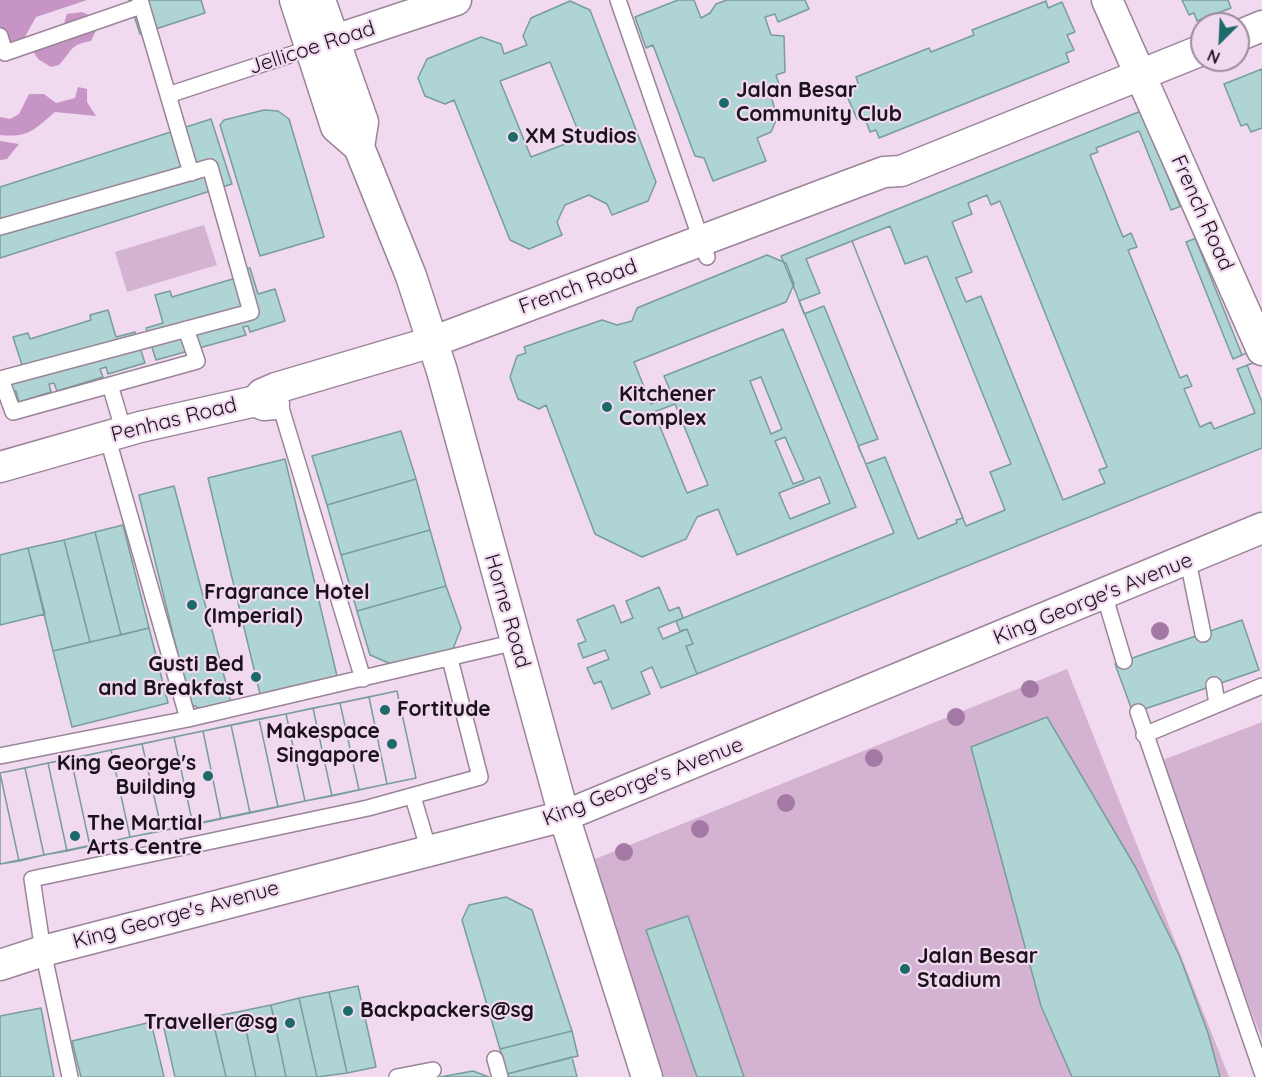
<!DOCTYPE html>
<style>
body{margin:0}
#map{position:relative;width:1262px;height:1077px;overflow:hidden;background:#f1d9f0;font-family:Quicksand,sans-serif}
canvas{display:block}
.north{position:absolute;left:1190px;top:12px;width:60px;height:60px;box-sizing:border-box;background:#f1d9f0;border:2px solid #9b8a9b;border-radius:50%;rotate:204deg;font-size:16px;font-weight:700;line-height:24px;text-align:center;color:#1b131b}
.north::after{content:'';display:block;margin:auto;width:21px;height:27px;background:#1d6a6b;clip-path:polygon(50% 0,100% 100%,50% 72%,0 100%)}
</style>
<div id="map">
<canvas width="1262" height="1077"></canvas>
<div class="north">N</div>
</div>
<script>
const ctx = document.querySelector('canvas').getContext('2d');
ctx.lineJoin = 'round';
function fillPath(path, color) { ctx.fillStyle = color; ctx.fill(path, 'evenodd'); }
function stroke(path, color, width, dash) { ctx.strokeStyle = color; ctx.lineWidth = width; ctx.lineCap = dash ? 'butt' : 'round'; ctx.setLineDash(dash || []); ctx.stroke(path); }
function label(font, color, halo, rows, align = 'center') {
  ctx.font = font + ' Quicksand,sans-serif'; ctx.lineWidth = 4.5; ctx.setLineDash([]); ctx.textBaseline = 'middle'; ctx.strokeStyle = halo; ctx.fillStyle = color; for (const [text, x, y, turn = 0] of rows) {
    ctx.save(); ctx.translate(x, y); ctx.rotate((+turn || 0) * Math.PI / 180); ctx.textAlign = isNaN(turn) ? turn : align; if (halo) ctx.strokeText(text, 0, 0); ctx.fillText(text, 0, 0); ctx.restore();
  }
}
fillPath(new Path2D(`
 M204 225 217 265 127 292 115 252Z
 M1067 669 1229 1077H656L590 861Z
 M1262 722V1039L1155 763Z`), '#d3b3d1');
fillPath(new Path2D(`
 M0 0H87L36 17 17 51 0 57Z
 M82 12 91 16 98 26 91 41C69 45 73 50 59 65L51 67 38 59 31 48 59 39 67 14Z
 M78 87 87 89V102L96 116 55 112C34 130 28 138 0 135V117L10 119 19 114 29 94H44L56 103 75 98Z
 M0 141 19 144 7 159 0 160Z`), '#c694c5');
const building = new Path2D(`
 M129 0H201L205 13 140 34Z
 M678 0H694L701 18 710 13 716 4 727 0H805L809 9 778 22 775 14 765 17 771 35 784 36 785 72 776 75 779 84 769 88 777 118 771 132 757 138 766 161 713 181 704 158 695 156 653 45 646 48 635 17Z
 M1182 0H1228L1231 8 1197 21 1194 13 1189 15Z
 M570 1 590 10 656 182 648 201 612 215 607 204 589 195 565 205 557 222 562 235 529 249 510 240 454 100 445 104 425 96 418 78 427 59 481 37 501 44 504 54 527 45 523 36 531 18ZM550 62 581 138 531 157 500 81Z
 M1046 1 1048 8 1062 2 1075 32 1067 35 1074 50 1066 53 1069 62 879 138 876 130 870 132 864 116 857 119 844 89 858 83 856 77 929 48 931 52 974 35 972 30Z
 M1262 69V128L1251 132 1247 124 1241 126 1224 84Z
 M264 110 278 111 289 119 324 237 260 256 220 125 224 120Z
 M1141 111 1180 206 1194 201 1207 234 1195 238 1242 355 1251 351 1256 362 1247 365 1262 402V448L697 674 686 646 693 644 687 629 680 631 676 621 894 533 781 256ZM890 226 905 264 927 256 1011 464 990 472 1005 510 966 526 852 241Z
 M211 119 232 184 0 258V187Z
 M1139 131 1171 210 1194 201 1207 234 1186 242 1233 359 1251 351 1256 362 1237 369 1255 413 1214 429 1211 422 1200 427 1184 389 1192 386 1187 375 1180 378 1128 250 1137 247 1131 233 1123 237 1090 155 1098 152 1096 148Z
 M987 195 991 205 1000 201 1107 467 1099 470 1105 483 1063 500 981 296 966 302 956 278 972 272 952 222 972 214 968 203Z
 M852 241 963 518 956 520 957 523 918 539 885 457 866 464 858 446 878 439 824 306 804 314 799 301 820 293 806 259Z
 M767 255 786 263 794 284 786 302 634 362 651 404 672 395 664 376 783 329 856 507 737 555 718 509 697 517 686 539 642 557 595 534 546 405 539 409 518 399 510 377 517 356 526 353 524 347 602 320 617 325 632 321 637 308ZM761 377 782 429 771 434 750 381ZM675 404 708 485 687 493 654 412ZM785 437 804 480 793 484 775 441ZM820 477 830 503 790 519 779 493Z
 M250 268 258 294 275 289 285 321 250 332 248 326 243 327 246 335 156 360 146 328 163 323 155 295 170 291 172 297 236 278 234 272Z
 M108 310 116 337 135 332 145 363 108 374 106 367 100 369 103 377 57 391 54 383 49 384 51 392 19 402 16 391 10 392 3 371 22 365 13 337 28 333 30 339 91 320 90 315Z
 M401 431 416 479 327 505 312 456Z
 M285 459 337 676 260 694 208 478Z
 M416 479 430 530 341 555 327 505Z
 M174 486 232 706 208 712 190 704 139 495Z
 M123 525 149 628 121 635 95 532Z
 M430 530 446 586 357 611 341 555Z
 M95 532 121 635 90 642 64 540Z
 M64 540 90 642 53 651 28 548Z
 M28 548 45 614 0 625V555Z
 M446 586 461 628 453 649 391 664 370 655 357 611Z
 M659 587 669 611 679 607 683 618 658 628 663 639 687 629 693 644 686 646 697 674 661 688 652 667 641 672 650 694 612 709 601 681 594 684 587 668 609 659 605 650 583 658 578 644 586 641 577 620 614 605 621 623 633 618 626 601Z
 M1242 620 1259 670 1133 713 1115 664Z
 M149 628 168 703 72 727 53 651Z
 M397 691 416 778 387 784 369 697Z
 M397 691 416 778 0 864V773Z
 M369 697 387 784 359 790 340 703Z
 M340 703 359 790 332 796 313 708Z
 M313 708 332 796 305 801 286 714Z
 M286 714 305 801 278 807 259 719Z
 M1047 717 1136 868 1180 957 1208 1033 1220 1077H1072L1041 1006 971 747Z
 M259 719 278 807 250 813 231 725Z
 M231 725 250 813 221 819 203 731Z
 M203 731 221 819 193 825 174 737Z
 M174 737 193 825 162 831 142 744Z
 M142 744 162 831 130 837 111 750Z
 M111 750 130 837 90 846 71 759Z
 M71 759 90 846 67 851 48 763Z
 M48 763 67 851 44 855 25 768Z
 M25 768 44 855 19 861 0 773Z
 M0 773 19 861 0 864Z
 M506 897 532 910 572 1031 500 1049 462 920 469 905Z
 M688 916 744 1077H697L646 930Z
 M358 986 376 1067 347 1073 329 992Z
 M329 992 347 1073 317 1077 299 998Z
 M299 998 317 1077H286L271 1005Z
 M271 1005 286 1077H256L242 1011Z
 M41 1008 54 1077H0V1016Z
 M242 1011 256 1077H226L212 1017Z
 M212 1017 226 1077H175L164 1028Z
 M151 1022 164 1077H81L72 1041Z
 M572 1031 578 1056 507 1074 500 1049Z
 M572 1057 577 1077H508L507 1074Z
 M473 1071 489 1077H440Z`);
fillPath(building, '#aed4d4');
stroke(building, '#789d9c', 1.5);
const service = new Path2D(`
 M140 0 191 173
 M618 0 707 257
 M0 36 5 53 141 6
 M168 95 311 48
 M0 227 210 167 251 312 0 379
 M1 379 13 412 197 361 186 329
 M110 385 124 432
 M278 398 363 679
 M107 436 188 719
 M1188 561 1203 634
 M1104 594 1124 661
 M1214 685 1217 704
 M1138 712 1262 1072
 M1144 735 1262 686
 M0 756 188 719 516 642
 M413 797 429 851
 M495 1059 500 1077
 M70 1077 43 951 32 879 368 808 480 777 450 659
 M397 1077 433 1070`);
const minor = new Path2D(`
 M295 0 336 127 359 147 411 276 442 371 564 816 647 1077
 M320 0 363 122 359 147
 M1107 0 1262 350
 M1238 36 1262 26
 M314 47 456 0
 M256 401 262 394 276 388 432 342 849 185 884 172 901 171 1202 50
 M0 467 140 427 256 401 264 405 274 404
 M0 965 43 951 564 816 1262 528`);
stroke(service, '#9a8499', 18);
stroke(minor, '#9a8499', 33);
stroke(service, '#fff', 15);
stroke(minor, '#fff', 30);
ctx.fillStyle = '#a579a5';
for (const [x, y] of [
 [1160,631],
 [1030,689],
 [956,717],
 [874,758],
 [786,803],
 [700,829],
 [624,852]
]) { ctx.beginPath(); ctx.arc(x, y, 9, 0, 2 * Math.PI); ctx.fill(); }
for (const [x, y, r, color] of [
 [724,103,6,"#1d6a6b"],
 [513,137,6,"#1d6a6b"],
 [607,407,6,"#1d6a6b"],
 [192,605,6,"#1d6a6b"],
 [256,677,6,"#1d6a6b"],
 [385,710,6,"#1d6a6b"],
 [392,744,6,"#1d6a6b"],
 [208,776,6,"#1d6a6b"],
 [75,836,6,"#1d6a6b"],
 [905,969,6,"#1d6a6b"],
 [348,1011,6,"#1d6a6b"],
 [290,1023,6,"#1d6a6b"]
]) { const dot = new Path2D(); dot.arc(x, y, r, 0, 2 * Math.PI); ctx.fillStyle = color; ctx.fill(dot); stroke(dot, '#f1d9f0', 2); }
label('21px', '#1b131b', '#f1d9f0', [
 ["Jellicoe Road",312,48,-18],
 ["French Road",1202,213,66],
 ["French Road",578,287,-20],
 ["Penhas Road",174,420,-14],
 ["King George's Avenue",1093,599,-22],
 ["Horne Road",507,611,74],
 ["King George's Avenue",643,782,-21],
 ["King George's Avenue",176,915,-15]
]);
label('bold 21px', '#1b131b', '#f1d9f0', [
 ["Jalan Besar",736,91],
 ["Community Club",736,115],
 ["XM Studios",525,137],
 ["Kitchener",619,395],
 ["Complex",619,419],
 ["Fragrance Hotel",204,593],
 ["(Imperial)",204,617],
 ["Gusti Bed",244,665,"right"],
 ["and Breakfast",244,689,"right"],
 ["Fortitude",397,710],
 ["Makespace",380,732,"right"],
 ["Singapore",380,756,"right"],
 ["King George's",196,764,"right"],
 ["Building",196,788,"right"],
 ["The Martial",87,824],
 ["Arts Centre",87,848],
 ["Jalan Besar",917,957],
 ["Stadium",917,981],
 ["Backpackers@sg",360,1011],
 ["Traveller@sg",278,1023,"right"]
], 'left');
</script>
